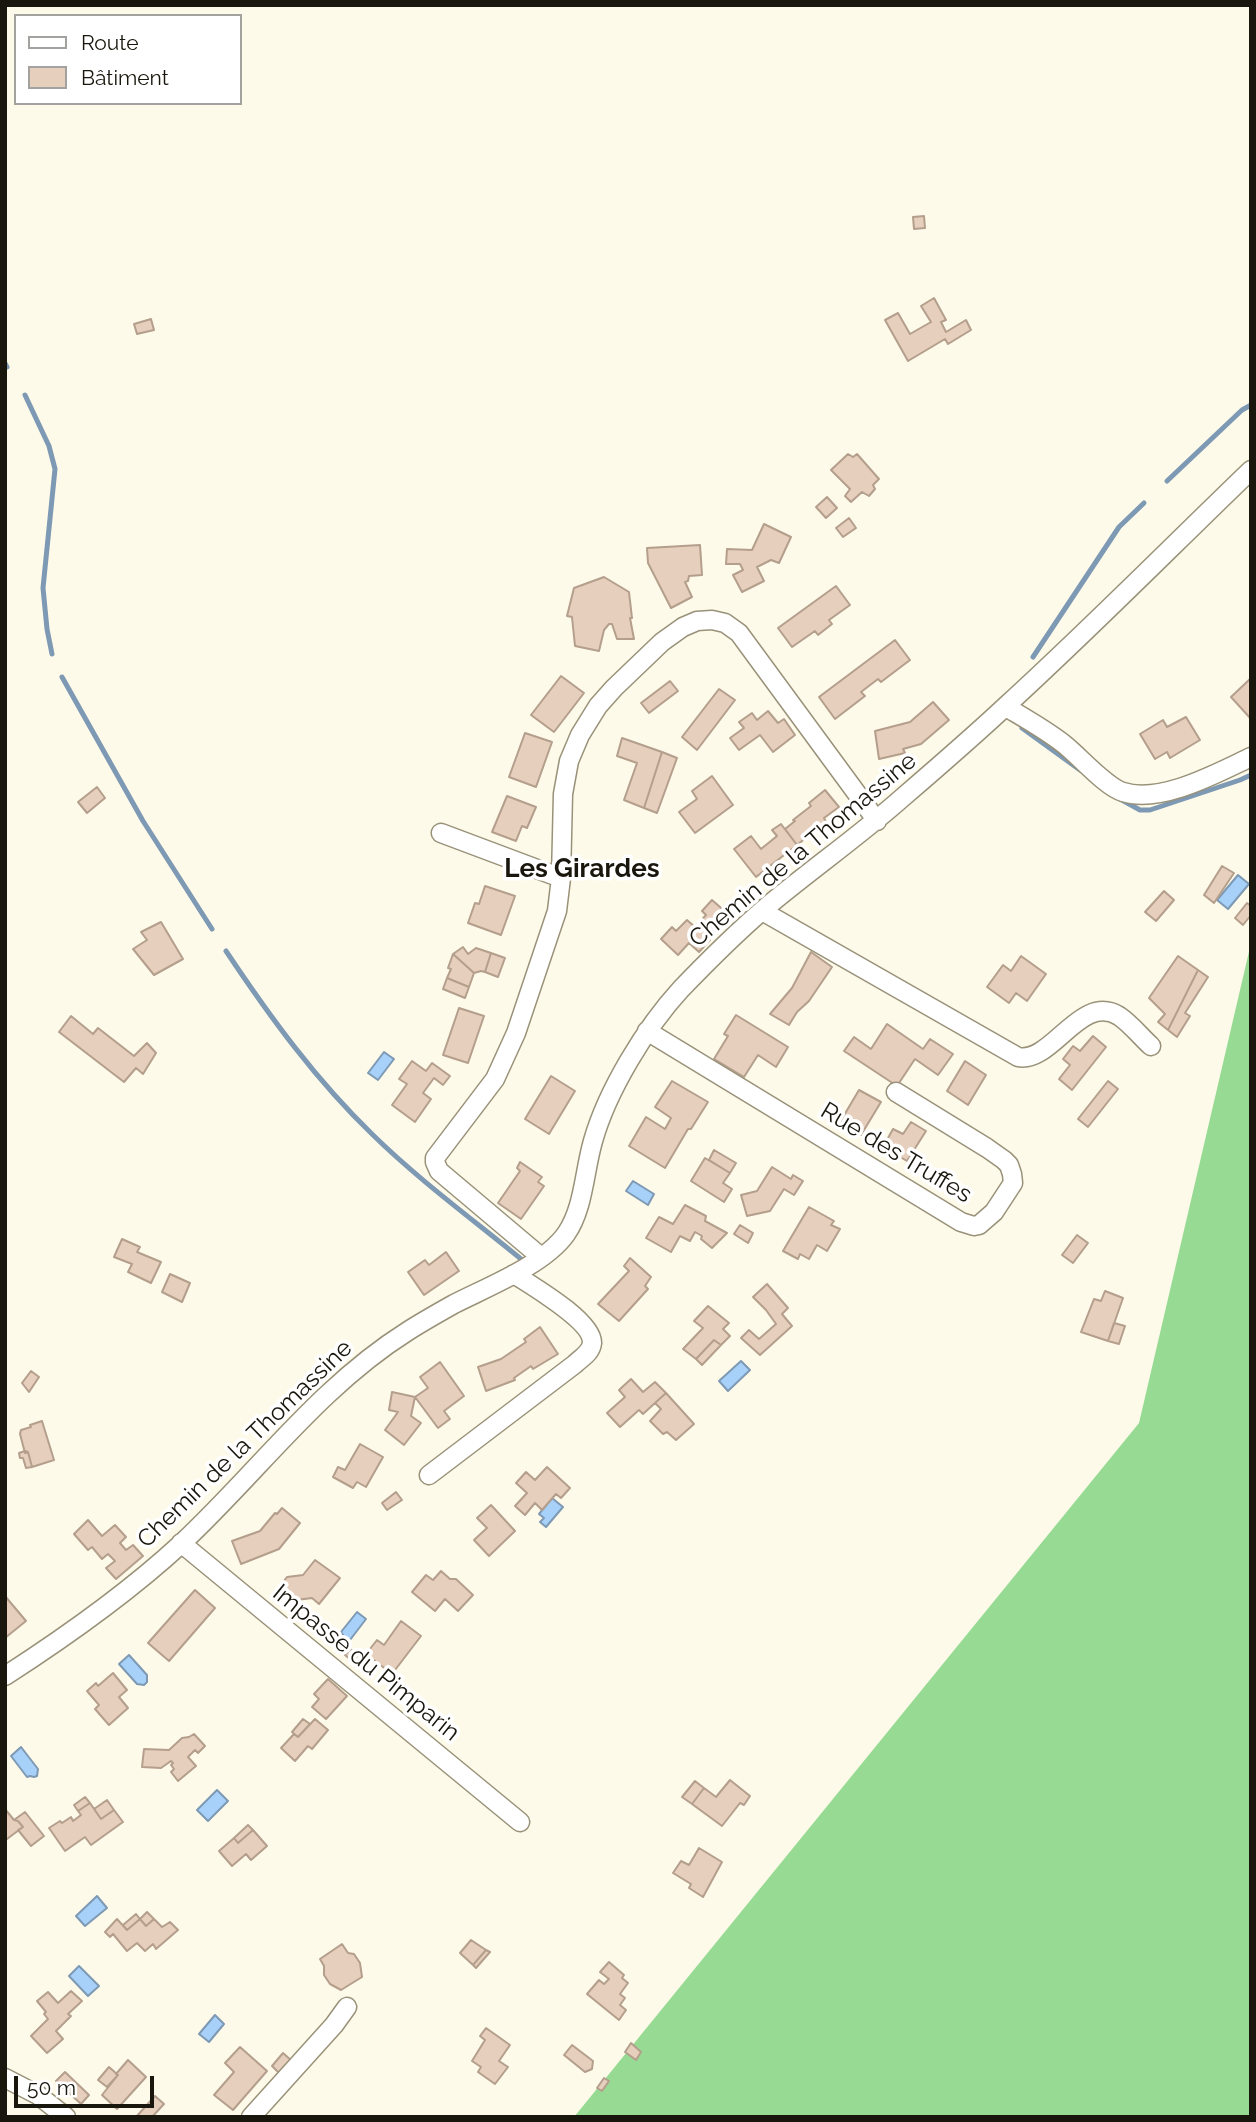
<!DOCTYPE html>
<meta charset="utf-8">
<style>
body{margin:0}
#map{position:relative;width:1256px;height:2122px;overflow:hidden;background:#fefaea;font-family:Raleway,sans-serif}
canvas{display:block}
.frame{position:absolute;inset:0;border:7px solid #19160d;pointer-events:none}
.legend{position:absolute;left:14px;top:14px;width:228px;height:91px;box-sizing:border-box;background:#fff;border:2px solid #a3a29e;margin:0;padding:9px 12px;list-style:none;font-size:21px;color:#19160d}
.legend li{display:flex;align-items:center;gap:14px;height:35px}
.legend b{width:35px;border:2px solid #a3a29e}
.scale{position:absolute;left:14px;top:2076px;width:140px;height:32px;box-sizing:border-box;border:4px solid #19160d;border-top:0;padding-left:9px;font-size:21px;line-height:24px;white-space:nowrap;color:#19160d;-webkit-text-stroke:5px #fff;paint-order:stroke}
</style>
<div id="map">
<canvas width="1256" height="2122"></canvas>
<div class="frame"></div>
<ul class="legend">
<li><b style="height:9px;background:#fff"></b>Route</li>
<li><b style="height:19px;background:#e6cfbc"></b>Bâtiment</li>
</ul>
<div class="scale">50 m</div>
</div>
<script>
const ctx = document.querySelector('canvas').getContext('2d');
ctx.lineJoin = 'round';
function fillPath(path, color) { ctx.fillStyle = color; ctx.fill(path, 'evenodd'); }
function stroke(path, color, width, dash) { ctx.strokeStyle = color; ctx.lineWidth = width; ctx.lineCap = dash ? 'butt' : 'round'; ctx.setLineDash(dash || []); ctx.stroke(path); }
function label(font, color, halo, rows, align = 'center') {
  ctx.font = font + ' Raleway,sans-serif'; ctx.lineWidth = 7; ctx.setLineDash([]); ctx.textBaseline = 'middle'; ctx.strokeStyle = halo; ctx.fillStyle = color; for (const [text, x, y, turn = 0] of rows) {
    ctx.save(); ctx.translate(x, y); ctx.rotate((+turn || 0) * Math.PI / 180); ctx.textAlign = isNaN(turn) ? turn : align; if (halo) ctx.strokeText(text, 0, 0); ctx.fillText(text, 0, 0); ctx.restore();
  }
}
fillPath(new Path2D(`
 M1251 943V2117H574L1139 1423Z`), '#97da93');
const water = new Path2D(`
 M1238 875 1249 884 1228 909 1217 900Z
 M384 1052 394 1059 378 1080 368 1073Z
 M633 1181 654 1194 648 1205 626 1191Z
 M741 1361 750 1370 728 1391 719 1381Z
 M552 1498 563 1507 546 1527 540 1522 544 1518 539 1514Z
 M357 1612 366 1619 350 1640 345 1638 341 1632Z
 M129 1655 147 1675V1682L144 1685 137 1684 119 1664Z
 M21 1747 38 1769 37 1776 34 1777 30 1776 27 1777 11 1756Z
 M217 1790 228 1801 208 1821 197 1810Z
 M97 1896 107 1908 85 1926 76 1916Z
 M79 1966 99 1986 88 1996 69 1976Z
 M215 2015 224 2024 209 2042 199 2034Z`);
fillPath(water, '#a8d1fa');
stroke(water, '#7d99b3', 2);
stroke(new Path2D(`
 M5 363 7 367
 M25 395 49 446 55 469 43 588 47 629 52 654
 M1167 481 1242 410 1251 405
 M1033 657 1119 527 1144 503
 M62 677 143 821 212 929
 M1022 728 1080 770
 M1120 799 1140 810H1150L1240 780 1251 775
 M226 951C270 1017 316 1080 373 1135 419 1180 471 1218 521 1259`), '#7d99b3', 5);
const building = new Path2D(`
 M924 216 925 228 914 229 913 217Z
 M934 298 946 320 941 322 946 332 966 320 971 330 948 344 945 339 908 361 885 320 898 313 910 334 931 322 921 306Z
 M151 319 154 330 137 334 134 324Z
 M848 454 853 457 857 454 879 479 873 485 875 489 869 496 862 492 851 502 845 496 850 489 831 470Z
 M827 497 837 508 826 518 816 507Z
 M849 518 856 528 843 537 836 528Z
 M764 524 791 537 779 563 771 560 757 567 764 581 742 592 733 575 743 570 740 564H726L727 549 752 550Z
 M700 545 702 575 689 576 688 581 685 582 692 597 671 608 648 563 647 548Z
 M604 577 629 592 632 618H630L634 639H617L612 624H609L604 630 599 651 575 646 572 617 567 616 574 588Z
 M836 586 850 605 829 620 832 624 818 635 815 631 792 647 778 628Z
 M895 640 910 660 881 682 878 679 861 692 865 696 835 719 819 697Z
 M561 676 584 693 554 732 531 715Z
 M1251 678V719L1231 697Z
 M670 681 678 691 649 713 641 703Z
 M719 689 735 700 697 750 682 737Z
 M933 702 949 720 921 744 903 749 905 753 879 759 875 731 910 722Z
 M768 711 778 723 784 719 795 735 773 752 760 735 739 750 730 738 744 728 739 722 752 713 757 720Z
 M1186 717 1200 740 1170 758 1167 752 1155 759 1140 734 1163 720 1167 727Z
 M525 733 552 742 536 787 509 777Z
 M622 738 662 752 644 808 624 800 637 763 617 756Z
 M662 752 677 758 657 813 644 808Z
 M712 776 733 805 695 833 679 812 697 799 692 791Z
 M97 787 105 798 87 813 78 802Z
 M825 790 839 807 824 818 826 822 797 845 785 829 795 821 793 820 811 806 809 803Z
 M507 796 536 807 527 828 522 826 516 841 492 832Z
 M781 824 797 845 756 877 734 849 751 836 761 849 777 836 772 830Z
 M1222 866 1234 873 1214 903 1204 895Z
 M485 886 515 896 501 935 468 923 475 903 479 904Z
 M1164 891 1174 900 1156 921 1145 912Z
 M712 900 728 914 708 937 710 940 699 952 689 943 678 955 661 939 672 927 676 931 687 920 695 927 706 915 702 911Z
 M1247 903 1251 906V915L1243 925 1235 918Z
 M161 922 183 959 154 975 133 949 147 940 141 932Z
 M463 947 468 954 476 948 491 953 485 972 481 971 474 973 453 954Z
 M811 952 832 967 809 1001 797 1012 789 1025 770 1014 792 988Z
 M491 953 505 958 498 977 485 972Z
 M453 954 474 973 469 987 447 978 451 969 448 968Z
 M1021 956 1046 974 1027 1001 1016 993 1009 1003 987 987 1003 965 1011 971Z
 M1178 956 1198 970 1168 1030 1158 1022 1165 1014 1149 998Z
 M1198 970 1208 977 1185 1013 1190 1016 1177 1037 1168 1030Z
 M447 978 469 987 465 998 443 989Z
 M459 1008 484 1016 468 1063 443 1055Z
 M736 1015 788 1047 776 1067 758 1055 744 1077 714 1059 728 1036 724 1034Z
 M71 1016 93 1034 98 1028 134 1056 147 1043 156 1053 143 1074 136 1068 124 1082 59 1032Z
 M887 1024 923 1049 930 1039 953 1054 938 1075 915 1059 897 1086 844 1051 854 1037 871 1049Z
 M1093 1036 1106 1047 1072 1090 1059 1079 1070 1065 1063 1059 1073 1046 1080 1051Z
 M412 1061 426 1071 432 1063 450 1076 443 1085 434 1078 423 1093 431 1099 415 1122 392 1105 407 1084 399 1079Z
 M965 1061 986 1075 968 1105 947 1091Z
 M551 1076 575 1091 549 1134 525 1119Z
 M672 1081 708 1102 691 1129H688L665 1168 629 1146 646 1117 665 1129 671 1118 655 1107Z
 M1108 1081 1118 1089 1088 1127 1078 1119Z
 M859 1090 881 1102 861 1135 840 1122Z
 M911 1122 926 1131 907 1161 883 1147 893 1129 903 1134Z
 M714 1150 736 1163 730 1173 709 1160Z
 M705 1158 730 1173 723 1183 732 1189 724 1202 691 1181Z
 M520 1162 542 1177 538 1182 544 1186 521 1219 498 1203 520 1171 517 1168Z
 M772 1167 791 1179 793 1175 803 1181 794 1195 784 1189 770 1211 747 1216 741 1195 757 1191Z
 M685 1205 706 1216 705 1221 727 1233 712 1248 701 1239 702 1236 695 1232 690 1241 680 1236 671 1252 646 1238 659 1217 673 1224Z
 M809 1207 834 1221 831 1225 840 1229 827 1251 817 1245 809 1259 800 1254 798 1259 783 1251Z
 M740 1225 753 1233 748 1243 734 1234Z
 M1077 1235 1088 1243 1073 1263 1062 1255Z
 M122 1239 140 1247 137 1252 161 1262 151 1283 128 1272 132 1264 114 1257Z
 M446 1252 459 1271 424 1295 408 1272 425 1260 429 1265Z
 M630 1258 651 1277 645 1286 648 1289 619 1321 598 1304 629 1271 624 1266Z
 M170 1274 190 1283 182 1302 162 1292Z
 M767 1284 788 1308 782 1314 792 1326 760 1355 741 1338 749 1330 759 1339 776 1324 766 1310 753 1297Z
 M1105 1291 1123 1298 1108 1341 1081 1332 1094 1299 1101 1301Z
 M708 1306 729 1323 723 1329 730 1336 721 1345 714 1340 696 1359 683 1349 703 1328 694 1321Z
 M1114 1323 1125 1326 1119 1344 1108 1341Z
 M540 1327 558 1354 533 1369 531 1366 514 1378 515 1380 486 1391 478 1367 501 1359 526 1342 524 1339Z
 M714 1340 721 1345 702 1365 696 1359Z
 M440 1362 464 1396 444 1411 450 1419 438 1428 415 1397 428 1388 420 1377Z
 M31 1371 39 1377 29 1392 22 1383Z
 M631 1379 643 1392 655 1382 666 1393 643 1414 639 1410 620 1427 607 1413 625 1397 619 1390Z
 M392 1392 415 1397 411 1416 421 1423 404 1445 385 1430 398 1412 389 1410Z
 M666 1393 694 1424 676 1440 667 1432 663 1434 650 1421 661 1409 655 1403Z
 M42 1421 54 1460 32 1467 28 1452 25 1453 20 1434 21 1430 31 1427 30 1425Z
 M360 1444 383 1457 366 1487 357 1482 353 1488 333 1477 338 1467 345 1470Z
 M25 1451 28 1452 32 1467 26 1468 23 1458H20L19 1453Z
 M547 1467 570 1488 561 1498 556 1494 542 1510 535 1503 525 1515 515 1506 527 1493 516 1483 526 1472 535 1480Z
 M396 1492 402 1500 387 1510 382 1503Z
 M491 1505 515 1531 489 1556 474 1540 487 1528 477 1518Z
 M282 1508 300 1523 279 1549 241 1564 232 1541 260 1531 275 1513 277 1514Z
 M88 1520 102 1536 115 1525 126 1537 120 1543 126 1550 133 1545 143 1556 116 1579 106 1568 115 1561 108 1554 102 1559 92 1547 88 1550 74 1534Z
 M315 1560 340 1578 319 1604 312 1598 289 1601 276 1591 287 1577 303 1575Z
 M441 1571 450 1579H456L473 1595 458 1611 445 1599 435 1611 412 1592 426 1575 433 1580Z
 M195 1590 215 1608 169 1661 148 1643Z
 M5 1596 26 1621 5 1638Z
 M401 1621 421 1636 392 1674 366 1654 377 1640 384 1645Z
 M350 1649 358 1655 352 1661 345 1655Z
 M113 1673 127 1690 119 1697 128 1708 109 1725 95 1709 99 1705 87 1691 96 1683 98 1686Z
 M328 1679 347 1696 326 1719 312 1707 319 1699 314 1694Z
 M303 1719 310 1724 298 1737 292 1732Z
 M315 1719 328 1730 312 1749 308 1746 295 1761 281 1748 294 1734 298 1737Z
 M194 1734 205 1746 198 1753 195 1750 188 1757 196 1766 178 1781 171 1772 174 1769 171 1765 173 1763 171 1761 161 1768 142 1767 144 1749 169 1750 182 1738 189 1737Z
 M730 1780 750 1796 744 1805 740 1803 722 1826 692 1804 704 1788 716 1797Z
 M695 1781 704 1788 692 1804 682 1797Z
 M85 1797 90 1803 78 1811 74 1805Z
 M107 1800 114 1810 101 1819 94 1809Z
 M90 1803 101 1819 114 1810 123 1822 91 1845 85 1837 65 1851 49 1828 60 1821 62 1823 71 1817 73 1821 81 1815 78 1811Z
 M5 1809 14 1820 18 1821 23 1827 7 1839 5 1837Z
 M25 1812 44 1836 31 1846 18 1830 23 1827 18 1821 14 1820Z
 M248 1825 253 1830 238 1843 234 1838Z
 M253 1830 267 1846 251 1860 246 1854 232 1866 219 1851 234 1838 238 1843Z
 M699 1848 722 1862 703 1897 689 1888 691 1884 673 1873 681 1861 689 1865Z
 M147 1912 154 1919 146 1926 140 1919Z
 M136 1914 140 1919 127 1930 123 1925Z
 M117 1919 127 1930 140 1919 146 1926 154 1919 162 1927 170 1922 178 1930 156 1949 153 1944 145 1951 137 1943 127 1951 113 1934 110 1937 105 1932Z
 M471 1940 486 1950 473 1965 460 1953Z
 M342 1944 348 1953 354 1954 360 1963 362 1977 341 1990 330 1984 324 1975V1966L320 1959Z
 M486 1950 490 1952 476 1968 473 1965Z
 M609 1962 624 1975 622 1978 628 1983 620 1994 625 1998 620 2005 626 2010 619 2020 587 1994 599 1980 604 1984 609 1979 600 1972Z
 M71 1991 82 2001 68 2014 71 2016 56 2031 63 2039 47 2053 31 2036 48 2019 44 2014 46 2012 37 2001 48 1992 58 2003Z
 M486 2028 510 2045 499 2061 508 2067 495 2084 478 2072 481 2067 472 2061 485 2040 480 2036Z
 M631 2043 641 2052 636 2060 625 2052Z
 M572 2045 593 2061 592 2069 585 2072 564 2055Z
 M240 2047 267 2071 233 2110 214 2095 234 2072 225 2063Z
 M283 2053 293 2062 281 2075 272 2066Z
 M128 2060 146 2077 117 2109 102 2095 118 2075 116 2074Z
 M109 2067 118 2075 107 2087 98 2080Z
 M65 2072 89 2095 81 2104 56 2081Z
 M604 2078 609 2081 602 2091 597 2088Z
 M155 2096 164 2104 152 2117H136Z`);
fillPath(building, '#e6cfbc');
stroke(building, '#b49e8c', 2);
const street = new Path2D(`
 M1006 707C1026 719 1046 730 1065 745 1080 757 1106 787 1123 792 1161 804 1217 773 1251 757
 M441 833 561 878
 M762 911 1018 1057C1052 1064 1081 992 1119 1016 1131 1024 1141 1037 1151 1046
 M647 1031 961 1222 974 1226 979 1225 994 1212 1013 1183 1012 1174 1009 1165 1004 1160 987 1148 896 1092
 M541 1257 439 1171 435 1162V1158L495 1079 516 1033 557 911 561 878 563 794 569 761 580 735 598 706 614 688 662 642 683 627 697 621 712 620 725 623 739 633 877 821
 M429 1475 575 1364C581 1358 591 1353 592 1343 593 1321 532 1286 514 1274
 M181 1543 520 1822
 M5 1676C67 1636 128 1593 182 1543 258 1472 319 1387 408 1331 422 1322 438 1313 454 1304 487 1287 544 1265 566 1234 584 1208 584 1172 593 1141 607 1091 646 1027 681 989 707 962 735 934 764 909 809 871 858 837 902 798 938 767 974 736 1008 704 1091 628 1170 548 1251 470
 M5 2078 38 2095 66 2117
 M251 2117 334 2025 347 2007`);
stroke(street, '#999279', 21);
stroke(street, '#fff', 18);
label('24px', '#19160d', '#fff', [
 ["Chemin de la Thomassine",803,850,-40],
 ["Rue des Truffes",896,1153,31],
 ["Chemin de la Thomassine",245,1444,-44],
 ["Impasse du Pimparin",366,1663,39]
]);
label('bold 26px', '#19160d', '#fff', [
 ["Les Girardes",582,869]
]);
</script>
